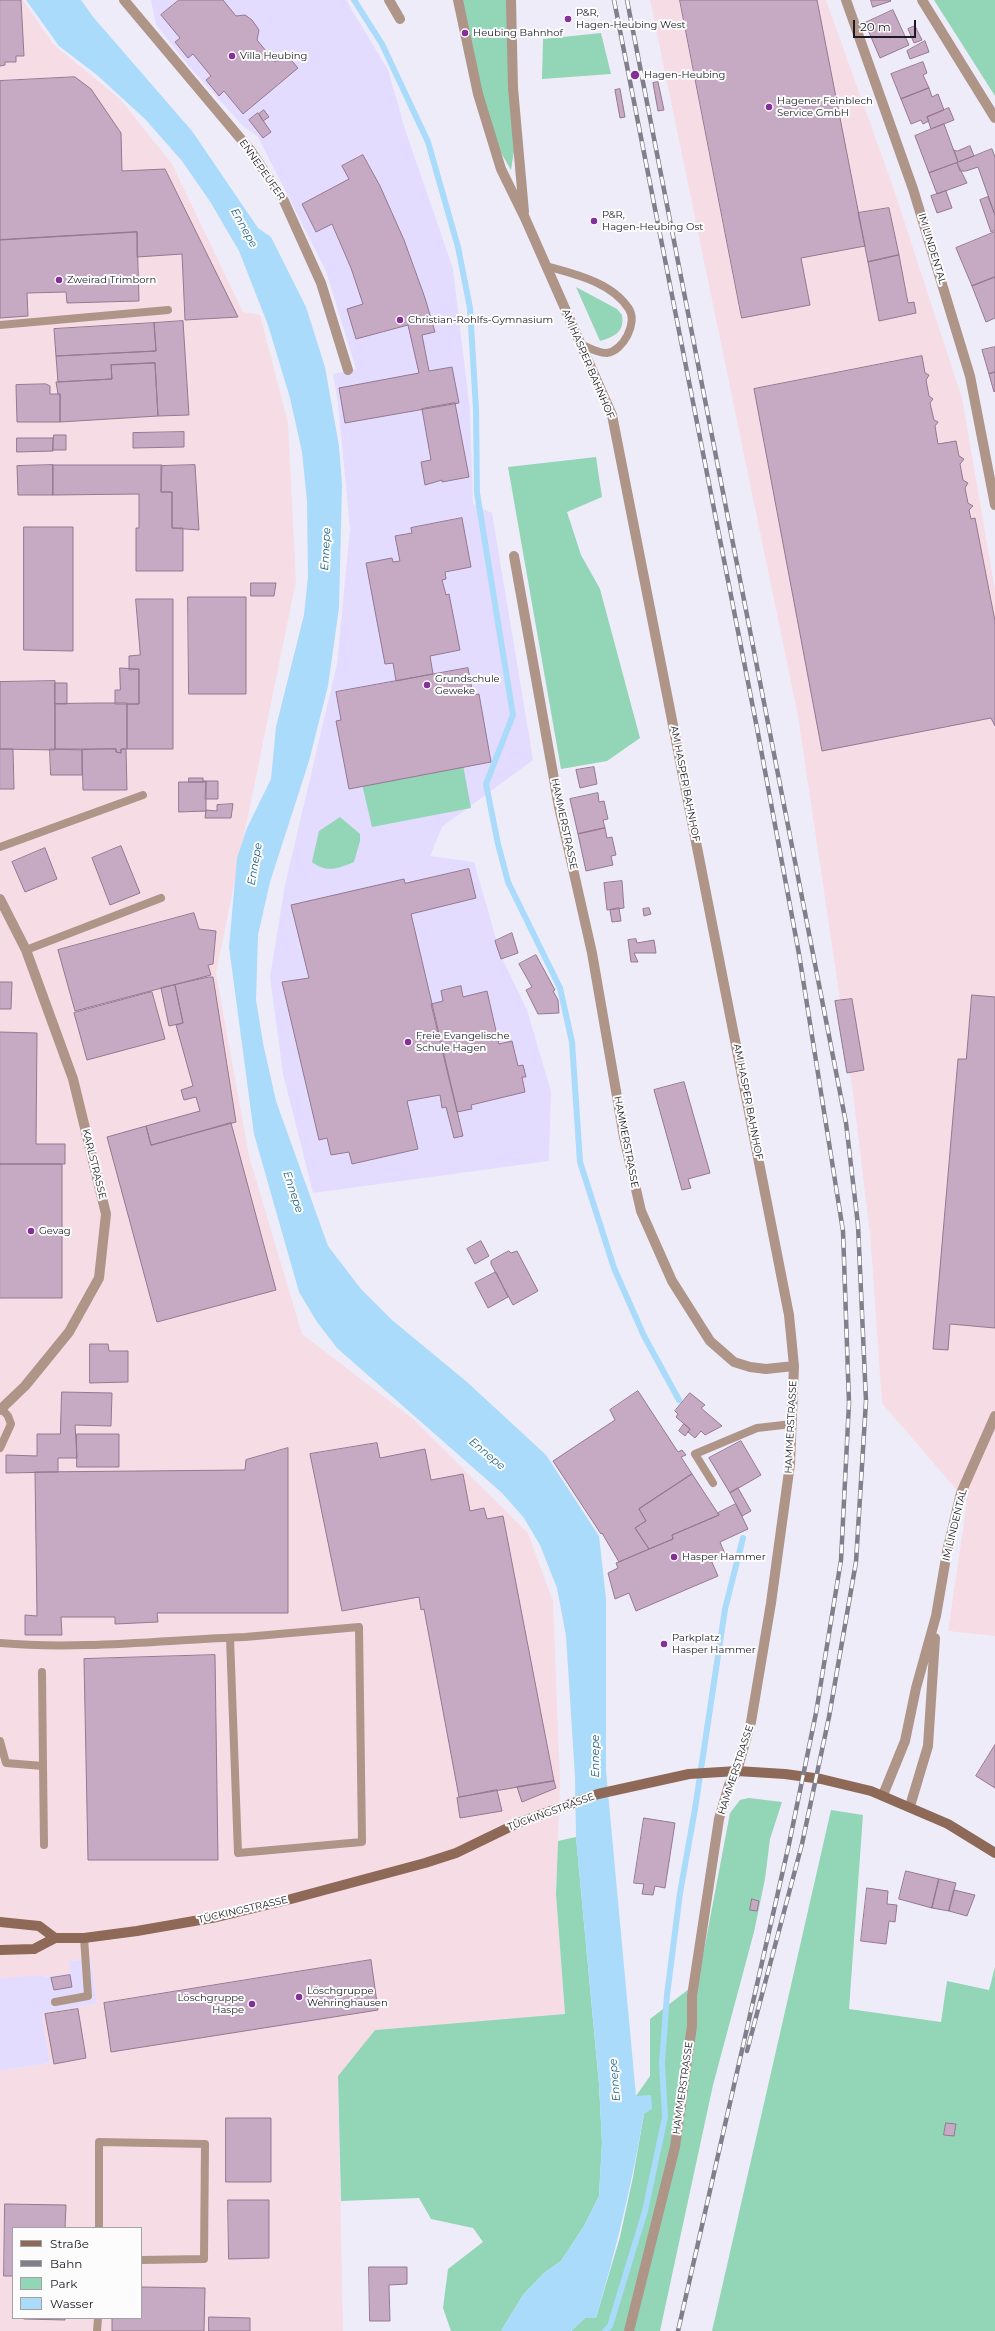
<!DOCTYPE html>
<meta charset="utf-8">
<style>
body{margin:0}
#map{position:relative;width:995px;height:2331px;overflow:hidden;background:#efecfa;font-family:Montserrat,sans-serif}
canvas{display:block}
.legend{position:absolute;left:12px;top:2227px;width:130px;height:92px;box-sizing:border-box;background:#fcfcfc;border:1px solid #a3a2a6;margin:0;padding:5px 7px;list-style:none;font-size:12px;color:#1d1a26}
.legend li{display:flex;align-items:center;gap:8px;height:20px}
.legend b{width:20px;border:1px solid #a3a2a6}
.scale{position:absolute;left:853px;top:20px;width:63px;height:18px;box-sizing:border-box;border:2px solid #1d1a26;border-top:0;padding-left:5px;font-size:12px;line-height:14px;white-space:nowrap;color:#1d1a26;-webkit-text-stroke:3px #fcfcfc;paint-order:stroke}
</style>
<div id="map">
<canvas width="995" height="2331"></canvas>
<ul class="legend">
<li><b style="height:5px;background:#8f6957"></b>Straße</li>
<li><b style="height:5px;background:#827f8c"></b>Bahn</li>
<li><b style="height:11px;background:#93d5b7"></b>Park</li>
<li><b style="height:11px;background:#aadbfa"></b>Wasser</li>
</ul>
<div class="scale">20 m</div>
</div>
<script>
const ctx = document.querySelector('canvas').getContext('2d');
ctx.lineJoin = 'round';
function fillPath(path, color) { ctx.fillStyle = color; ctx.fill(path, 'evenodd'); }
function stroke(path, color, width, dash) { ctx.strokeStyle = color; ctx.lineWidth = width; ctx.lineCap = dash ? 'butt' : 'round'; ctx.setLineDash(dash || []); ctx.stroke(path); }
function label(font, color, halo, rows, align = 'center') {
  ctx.font = font + ' Montserrat,sans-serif'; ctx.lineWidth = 4; ctx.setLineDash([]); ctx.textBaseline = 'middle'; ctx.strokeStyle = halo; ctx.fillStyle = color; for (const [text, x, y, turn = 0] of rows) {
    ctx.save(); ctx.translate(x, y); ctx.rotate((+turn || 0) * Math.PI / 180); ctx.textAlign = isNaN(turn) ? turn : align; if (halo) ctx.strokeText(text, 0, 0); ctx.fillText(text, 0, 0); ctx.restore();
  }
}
fillPath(new Path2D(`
 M151 0H346L388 70 405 129 453 269 470 411 473 504 492 513 533 760 442 827 430 856 474 862 501 956 527 1010 551 1091 549 1161 313 1193 283 1074 270 977 285 885 337 664 350 529 338 403 333 374 356 369 326 271 258 137 243 126 193 71 156 25Z
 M91 1959 97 2004 42 2013 50 2063 0 2071V1978L43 1974 44 1977 70 1973 69 1961Z`), '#e3dcfe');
fillPath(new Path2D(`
 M0 0H23L53 44 120 99 172 164 243 312 260 315 288 423 296 581 216 973 249 1156 302 1334 413 1419 528 1533 553 1601 560 1784 556 1894 565 2015 375 2030 338 2076 343 2331H0V2071L50 2063 42 2013 97 2004 91 1959 69 1961 70 1973 44 1977 43 1975 0 1978ZM13 2228H141V2318H13Z
 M650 0H826L892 184 962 398 995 590V1636L948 1631 967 1502 882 1403 870 1233 847 1047 798 716Z`), '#f6dde5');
fillPath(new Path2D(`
 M458 0H511L517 132 511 170 490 134Z
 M934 0H995V96Z
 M601 33 611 74 542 79 543 39Z
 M576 287 617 309 622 315C625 332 614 337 600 341Z
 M596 457 602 497 567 512 581 555 600 589 640 738 607 761 561 769 508 467Z
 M463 765 471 808 372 827 362 784Z
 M340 817 360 834V841L354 862C337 869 327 873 312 862L319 831Z
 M749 1798 782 1802 770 1839 765 1879 754 1932 713 2085 660 2331H571L585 2318H596L620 2237 633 2177 644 2114 636 2096 650 2076V2019L698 1982 730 1813 740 1800Z
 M831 1810 863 1815 849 2009 941 2022 947 1981 989 1990 995 1967V2331H712Z
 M576 1837 599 2084 602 2143 599 2196 584 2226 561 2261 544 2273 523 2295 501 2331H451L443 2308 448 2269 483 2242 473 2228 431 2219 419 2198 341 2201 338 2076 375 2030 565 2014 556 1894 558 1841Z`), '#93d5b7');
fillPath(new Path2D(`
 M26 0H81L94 18 192 131 258 228 271 237 306 307 325 367 339 446 342 485 339 608 328 686 309 761 270 882 258 935 256 1000 263 1043 276 1101 328 1246 361 1289 392 1320 467 1382 546 1455 599 1536 606 1599V1771L636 2096 651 2095 652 2109 644 2114C632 2183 616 2250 596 2318H585L571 2331H501L523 2295 544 2273 561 2261 584 2226 599 2196 602 2143 599 2084 576 1837 575 1777 566 1636 557 1588 540 1545 524 1518 502 1493 337 1348 317 1322 299 1292 254 1134 229 947 237 858 247 828 271 779 276 727 304 615 308 577 307 501 302 452 290 398 268 325 239 251 211 203 182 161 145 119 97 75 59 46Z`), '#aadbfa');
stroke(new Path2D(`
 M354 0 382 44 428 142 458 247 470 308 476 409 477 493 513 715 486 784 498 844 508 882 560 988 572 1042 580 1162 614 1268 644 1336 679 1400
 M605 2331 610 2326 645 2211 665 2117 662 2063 667 1995 680 1893 695 1809 725 1609 743 1538`), '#aadbfa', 6);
const building = new Path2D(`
 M0 0H21L24 56H16V62H5V65L0 66Z
 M179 0H223L236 16 245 15 252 20 259 30 257 40 275 62 285 53 298 68 243 114 224 91 219 96 206 80 211 76 193 54 188 58 175 42 180 38 161 15Z
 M680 0H817L865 246 801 258 810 305 742 318Z
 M871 0H890L891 1 873 7Z
 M893 10 909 45 880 58 865 23Z
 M915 26 922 40 914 43 908 29Z
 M925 41 929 52 910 59 907 51Z
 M923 62 927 73 923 75 929 88 901 99 891 74Z
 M75 77 91 89 121 133 122 171 165 169 238 317 185 320 182 254 137 257V232L0 240V81Z
 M658 82 664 110 658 111 653 83Z
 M929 88 932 97 938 94 944 110 927 117 929 121 923 124 921 120 911 124 901 99Z
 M620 89 625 117 620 118 615 90Z
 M949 108 954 120 931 129 927 117Z
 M264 110 269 117 263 121 259 114Z
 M258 113 271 132 263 138 249 120Z
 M944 124 958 162 929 173 915 136Z
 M970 146 974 156 958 162 954 150 957 151Z
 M992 149 995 157V215L978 167 966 171H960L957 163Z
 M363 155 380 186 404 240 425 298 435 332 422 335 429 371 452 367 459 403 345 423 339 388 419 373 408 325 356 339 347 309 363 304 351 268 332 224 316 232 302 204 349 179 342 166Z
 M957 163 967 183 937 194 929 173Z
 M946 191 952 208 937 213 931 196Z
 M988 197 995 215V230L991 232 980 200Z
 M889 208 899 255 868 262 858 213Z
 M137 232 139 301 67 303 66 292 27 293 28 316 0 318V240Z
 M995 232V277L972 286 956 248Z
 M899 255 908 303 914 302 916 313 879 321 868 262Z
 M995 277V318L986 322 972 286Z
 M183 321 189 415 158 416 155 363 111 365 112 379 58 382 56 356 156 351 154 323Z
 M154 323 156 351 56 356 54 329Z
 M995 347V372L989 374 982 350Z
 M922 356 925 373 929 375 926 380 929 396 933 399 930 403 934 420 938 422 935 426 938 444 956 441 959 456 964 459 960 464 963 480 968 483 965 488 968 503 973 506 969 510 971 519 975 518 995 621V726L991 718 822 751 754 389Z
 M155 363 158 416 60 422V394H58L56 382 112 379 111 365Z
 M995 372V391L994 392 989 374Z
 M46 384 50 386V394H60V422H17L16 385Z
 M455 403 469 477 442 482V480L425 485 421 462 431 460 422 409Z
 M184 432V447L133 448V433Z
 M54 435H66V450H53Z
 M17 438H53V451L17 452Z
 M53 465H162L161 492H172V528H183V571H136V528H139V494L53 495Z
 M53 465V495H18L17 466Z
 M195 465 199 530 172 528V492H161V466Z
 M462 518 471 567 445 572 446 579 442 580 446 595 449 594 460 650 430 656 433 674 396 681 393 663 385 664 366 563 392 558 393 562 400 561 395 536 412 533 411 528Z
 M24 527H73V651L24 650Z
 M251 583H276L274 596H251Z
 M188 597H246V694H189Z
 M136 599H173V749H127V704H139V669L129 670V656L140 655Z
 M120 668 139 669V704H115V690H120Z
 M468 668 473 695 479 694 491 762 349 789 336 721 341 720 336 692Z
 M55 681V750L0 749V682Z
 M55 683H67V704H55Z
 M98 703H127V749H121V753L116 752V749H55V704Z
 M0 749H13L14 789H0Z
 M50 749 82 750V775H51Z
 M116 749V752L121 753V749H126L127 790H83L82 750Z
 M594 767 597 784 580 788 576 770Z
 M189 778H203V782H189Z
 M203 781H218V799H205L206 782Z
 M179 782H206V811L179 812Z
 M598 793 599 802 604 801 608 819 603 820 605 828 578 834 570 799Z
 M233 804 231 818H205L206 810 217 811V805Z
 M605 828 607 838 612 837 616 855 611 856 613 865 586 871 578 834Z
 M121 846 140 893 110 905 92 858Z
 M45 848 57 879 25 892 12 862Z
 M469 869 476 898 411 914 463 1136 454 1138 446 1107 442 1108 440 1095 407 1101 418 1149 352 1164 349 1152 331 1155 327 1138 319 1140 282 982 309 978 291 905 404 879 405 883Z
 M622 881 624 908 607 910 604 883Z
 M619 908 621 921 612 922 610 910Z
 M649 908 651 914 644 916 643 909Z
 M194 913 199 929 216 931 213 964 208 965 211 975 75 1011 58 950Z
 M512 933 518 953 501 959 495 941Z
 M636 939 637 943 654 940 656 953H634L638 962H631L628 940Z
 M536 955 555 990 553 991 558 1000 559 1013 538 1014 526 990 532 987 519 964Z
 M209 977H213L236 1122 151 1145 146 1126 200 1111 196 1097 184 1100 181 1090 193 1086 176 1025 183 1023 175 985Z
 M0 982H12L11 1009H0Z
 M175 985 183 1023 169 1026 161 988Z
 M461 986 463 997 487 991 499 1044 512 1041 518 1066 523 1065 526 1077H522L525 1092 471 1105 472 1109 457 1112 431 1004 443 1001 441 991Z
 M152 992 165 1039 87 1060 74 1013Z
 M972 995 995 997V1328L950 1324 948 1350 933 1349 958 1059H966Z
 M852 999 864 1070 847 1073 835 1001Z
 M0 1032 37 1033 36 1144H65V1164H0Z
 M684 1082 710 1173 688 1179 691 1188 682 1190 654 1090Z
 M231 1123 276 1290 157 1322 107 1137 146 1126 151 1145Z
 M0 1164H62V1298H0Z
 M481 1241 489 1256 475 1264 467 1249Z
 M509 1251 511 1253 517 1251 538 1291 513 1305 491 1264V1261Z
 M496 1272 508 1297 488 1308 475 1283Z
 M90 1344H108L109 1351H128V1382L90 1383Z
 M638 1391 678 1452 682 1450 686 1455 681 1457 692 1474 639 1509 646 1521 635 1528 649 1549 619 1562 602 1533 601 1534 553 1461 615 1420 610 1410Z
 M62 1392 112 1393 111 1426 75 1425 77 1458H58V1472L6 1473V1455L37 1456V1434H60Z
 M690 1393 705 1405 701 1408 722 1426 705 1435 701 1431 695 1438 688 1432 690 1429 676 1417 678 1414 675 1411Z
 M684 1424 690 1429 685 1436 679 1431Z
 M77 1434H119V1467H77Z
 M741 1441 761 1475 730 1493 709 1458Z
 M377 1443 380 1458 425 1449 431 1480 463 1474 470 1511 484 1508 487 1519 503 1516 554 1781 459 1797 424 1609 421 1610 419 1597 342 1611 310 1454Z
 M288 1448V1613H157L158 1622 115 1624V1617H61L62 1635H25V1615L37 1616 35 1472 245 1470 246 1460Z
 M692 1474 719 1515 672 1535 673 1539 649 1549 635 1528 646 1521 639 1509Z
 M738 1488 751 1511 742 1516 730 1493Z
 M736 1504 748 1529 720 1542 725 1554 711 1560 718 1576 636 1611 629 1593 615 1599 608 1573 618 1568 616 1563 673 1539 672 1535 719 1515 718 1513Z
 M215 1655 218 1860H88L84 1659Z
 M995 1745V1788L976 1776Z
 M554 1781 556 1788 522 1802 517 1787Z
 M497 1790 502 1811 460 1818 457 1798Z
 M644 1818 675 1823 665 1888 655 1886 653 1895 642 1894 644 1884 634 1883Z
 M906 1871 939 1879 932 1908 899 1899Z
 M939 1879 956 1883 949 1911 932 1908Z
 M867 1888 888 1891 887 1904 897 1905 895 1922 889 1921 886 1944 861 1941Z
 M954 1890 975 1895 967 1916 949 1911Z
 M752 1899 759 1901 757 1911 750 1910Z
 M371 1960 378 2010 111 2052 104 2003Z
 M70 1975 72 1987 54 1990 51 1978Z
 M78 2009 86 2058 54 2064 45 2014Z
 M226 2118H271V2182H226Z
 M946 2123 956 2124 954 2136 944 2135Z
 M228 2200H269V2258L229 2259Z
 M5 2204 66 2205 65 2228H13V2276H4Z
 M369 2267H407V2284L389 2285 390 2321H370Z
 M141 2287 205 2288 204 2331H112V2318H141Z
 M209 2317 250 2318V2331H209Z
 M24 2318H65V2320L24 2319Z`);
fillPath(building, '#c6a9c2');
stroke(building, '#947991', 1);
stroke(new Path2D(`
 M546 266C574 274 612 282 629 309 638 323 623 351 607 353 597 353 589 348 581 344
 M0 325 168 310
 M0 847 143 795
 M26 950 161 898
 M0 1448 11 1424 8 1416 2 1409
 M713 1483 695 1454 757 1428 792 1424
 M0 1643C79 1650 165 1640 245 1637L359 1627 362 1842 238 1853 230 1638
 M42 1672 43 1766
 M0 1741 6 1763 43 1766 44 1845
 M55 2002 88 1996 84 1938
 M99 2228V2142L205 2144 204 2259 141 2260
 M97 2331 98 2318`), '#af9488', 8);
stroke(new Path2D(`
 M124 0 251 151 284 201 321 283 348 370
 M389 0 400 19
 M458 0 478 94 501 169 525 218 612 415 789 1315 794 1366 790 1464 771 1603 751 1722 737 1771 729 1785 719 1819 692 1996V2026L675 2147 629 2331
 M511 0 513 88 524 212
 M846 0 913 189 970 376 995 505
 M922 0 995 118
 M514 556 559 807 592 953 624 1137 641 1211 672 1281 710 1341 734 1362 750 1367 766 1369 794 1366
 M0 899 26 950 73 1079 106 1214 99 1278 69 1332 25 1386 0 1410
 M883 1795 905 1741 916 1688 936 1616 947 1552 961 1493 995 1416
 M910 1806 928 1746 935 1638`), '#af9488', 10);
stroke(new Path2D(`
 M0 1922 39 1926 55 1938
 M0 1950 34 1949 55 1938H84L137 1931 217 1917 291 1899 425 1863 456 1853 518 1823 598 1794 689 1774 737 1771 785 1774 821 1779 871 1791 948 1824 995 1853`), '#8f6957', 10);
const rail = new Path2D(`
 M614 0 757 728 799 954 843 1231 849 1403 841 1560 816 1713 789 1844 678 2331
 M627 0 846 1123 858 1225 866 1401 856 1562 829 1717 802 1844 747 2051`);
stroke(rail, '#827f8c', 4.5);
stroke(rail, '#fcfcfc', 3, [9]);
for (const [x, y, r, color] of [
 [568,19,4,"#862e9a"],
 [465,33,4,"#862e9a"],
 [232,56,4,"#862e9a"],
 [635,75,5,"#862e9a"],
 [769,107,4,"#862e9a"],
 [594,221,4,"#862e9a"],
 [59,280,4,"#862e9a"],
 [400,320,4,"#862e9a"],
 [427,685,4,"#862e9a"],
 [408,1042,4,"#862e9a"],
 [31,1231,4,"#862e9a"],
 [674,1557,4,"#862e9a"],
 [664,1644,4,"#862e9a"],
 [299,1997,4,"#862e9a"],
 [252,2004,4,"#862e9a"]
]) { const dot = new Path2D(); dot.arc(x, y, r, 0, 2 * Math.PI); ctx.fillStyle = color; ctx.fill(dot); stroke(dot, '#fcfcfc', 1.5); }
label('10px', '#1d1a26', '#fcfcfc', [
 ["P&R,",576,13],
 ["Hagen-Heubing West",576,25],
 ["Heubing Bahnhof",473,33],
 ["Villa Heubing",240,56],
 ["Hagen-Heubing",644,75],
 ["Hagener Feinblech",777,101],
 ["Service GmbH",777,113],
 ["P&R,",602,215],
 ["Hagen-Heubing Ost",602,227],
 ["Zweirad Trimborn",67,280],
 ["Christian-Rohlfs-Gymnasium",408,320],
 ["Grundschule",435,679],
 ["Geweke",435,691],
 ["Freie Evangelische",416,1036],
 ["Schule Hagen",416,1048],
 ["Gevag",39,1231],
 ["Hasper Hammer",682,1557],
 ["Parkplatz",672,1638],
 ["Hasper Hammer",672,1650],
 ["Löschgruppe",307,1991],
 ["Wehringhausen",307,2003],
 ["Löschgruppe",244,1998,"right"],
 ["Haspe",244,2010,"right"]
], 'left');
label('10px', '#1d1a26', '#fcfcfc', [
 ["ENNEPEUFER",262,170,55],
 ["IM LINDENTAL",932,249,73],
 ["AM HASPER BAHNHOF",588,364,67],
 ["AM HASPER BAHNHOF",685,784,79],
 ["HAMMERSTRASSE",564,824,78],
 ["AM HASPER BAHNHOF",748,1102,79],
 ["HAMMERSTRASSE",626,1142,79],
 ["KARLSTRASSE",94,1164,76],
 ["HAMMERSTRASSE",791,1427,-87],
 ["IM LINDENTAL",955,1525,-76],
 ["HAMMERSTRASSE",736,1770,-72],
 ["TÜCKINGSTRASSE",551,1812,-20],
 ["TÜCKINGSTRASSE",243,1910,-13],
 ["HAMMERSTRASSE",683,2088,-82]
]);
label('italic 11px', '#165e83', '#fcfcfc', [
 ["Ennepe",244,228,61],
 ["Ennepe",326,549,-87],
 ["Ennepe",255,864,-80],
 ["Ennepe",293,1192,72],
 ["Ennepe",487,1454,40],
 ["Ennepe",596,1756,-90],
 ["Ennepe",615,2080,-95]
]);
</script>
